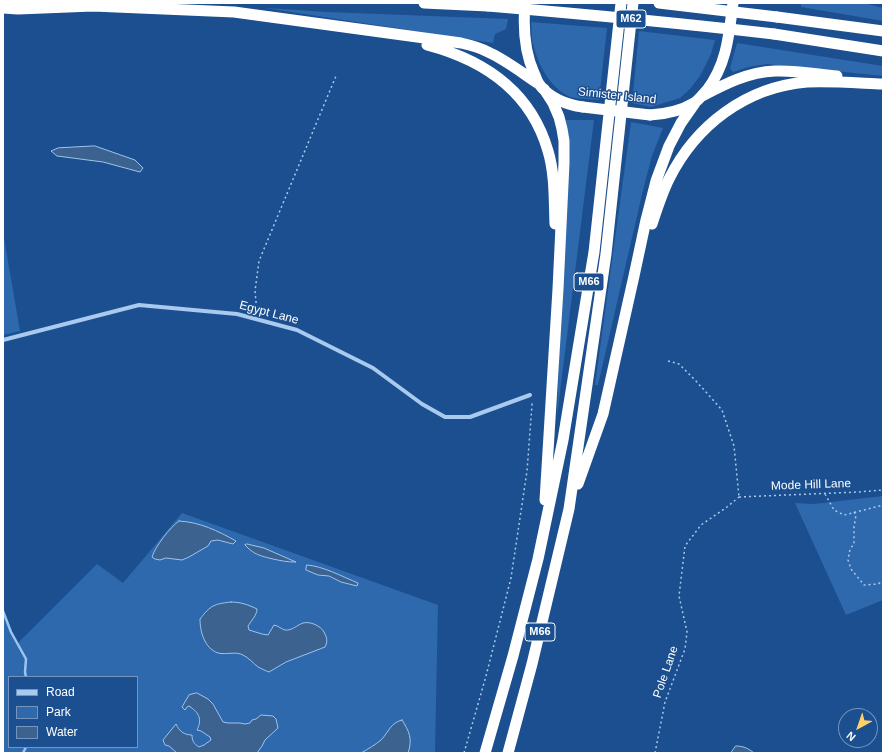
<!DOCTYPE html>
<style>
body{margin:0}
#map{position:relative;width:886px;height:756px;overflow:hidden;background:#1b4f8f;font-family:Helvetica,sans-serif}
canvas{display:block}
.frame{position:absolute;inset:0;border:4px solid #fff;pointer-events:none}
.legend{position:absolute;left:8px;top:676px;width:130px;height:72px;box-sizing:border-box;background:#1b4f8f;border:1px solid #7695bc;margin:0;padding:5px 7px;list-style:none;font-size:12px;color:#fff}
.legend li{display:flex;align-items:center;gap:8px;height:20px}
.legend b{width:20px;border:1px solid #7695bc}
.north{position:absolute;left:838px;top:708px;width:40px;height:40px;box-sizing:border-box;background:#1b4f8f;border:1px solid #7695bc;border-radius:50%;rotate:220deg;font-size:11px;font-weight:700;line-height:16px;text-align:center;color:#fff}
.north::after{content:'';display:block;margin:auto;width:14px;height:18px;background:#ffd166;clip-path:polygon(50% 0,100% 100%,50% 72%,0 100%)}
</style>
<div id="map">
<canvas width="886" height="756"></canvas>
<div class="frame"></div>
<ul class="legend">
<li><b style="height:5px;background:#a9c9ee"></b>Road</li>
<li><b style="height:11px;background:#2e69ad"></b>Park</li>
<li><b style="height:11px;background:#3c6290"></b>Water</li>
</ul>
<div class="north">N</div>
</div>
<script>
const ctx = document.querySelector('canvas').getContext('2d');
ctx.lineJoin = 'round';
function fillPath(path, color) { ctx.fillStyle = color; ctx.fill(path, 'evenodd'); }
function stroke(path, color, width, dash) { ctx.strokeStyle = color; ctx.lineWidth = width; ctx.lineCap = dash ? 'butt' : 'round'; ctx.setLineDash(dash || []); ctx.stroke(path); }
function label(font, color, halo, rows, align = 'center') {
  ctx.font = font + ' Helvetica,sans-serif'; ctx.lineWidth = 3; ctx.setLineDash([]); ctx.textBaseline = 'middle'; ctx.strokeStyle = halo; ctx.fillStyle = color; for (const [text, x, y, turn = 0] of rows) {
    ctx.save(); ctx.translate(x, y); ctx.rotate((+turn || 0) * Math.PI / 180); ctx.textAlign = isNaN(turn) ? turn : align; if (halo) ctx.strokeText(text, 0, 0); ctx.fillText(text, 0, 0); ctx.restore();
  }
}
fillPath(new Path2D(`
 M795 3H864L883 8V21L801 7V4Z
 M265 8 327 12 508 19 506 29 495 34 493 43Z
 M531 22 607 28 599 100C592 99 573 99 568 96 549 86 538 64 533 44 531 37 532 29 531 22Z
 M639 31 715 40 711 54 700 76 690 89 680 98 667 102 651 107 632 103Z
 M737 43 883 66V76L767 64 748 67 733 72 730 68Z
 M564 120H594L557 416 567 130Z
 M631 122 663 128 652 156 643 190 598 385H595Z
 M3 232 20 331 3 335Z
 M883 496V600L846 615 795 503 814 504Z
 M182 513 438 605 435 753H3V614L18 643 97 564 123 583ZM9 677H137V747H9Z`), '#2e69ad');
const water = new Path2D(`
 M95 146 135 160 143 168 140 172 103 162 57 156 51 151 58 148Z
 M179 521C200 522 218 531 236 541L233 544 218 540 211 541 208 546 189 557 182 560 166 558 160 560 155 559 152 557C155 547 170 527 179 521Z
 M247 544 264 548 296 562C287 562 282 561 273 559 261 556 254 555 245 545Z
 M307 565C323 566 343 577 358 583L357 586 341 582 329 576 318 575 306 570Z
 M231 602C241 602 249 605 257 609 257 615 251 621 248 626L249 630 262 634 268 635 274 625C279 626 281 629 285 630 292 631 297 625 303 623 310 621 321 626 324 632 327 638 328 641 325 647L286 662 269 672C266 671 262 669 258 667 253 663 249 658 243 655 236 651 226 655 218 653 204 648 200 631 200 619 211 605 214 604 231 602Z
 M197 693 208 699 213 704 223 722 228 723H240L245 724 250 723 252 720 256 719 261 715 273 716 276 719 278 728 265 740 262 746 257 753H177L169 746 165 745 163 740 176 724C179 731 184 735 192 735 192 741 194 744 199 747L204 745 211 740 210 737 201 731 197 730C202 720 200 713 189 706L187 707 185 710 182 707 189 695Z
 M402 720C409 731 413 739 408 753H361C368 749 375 745 381 740 389 732 390 723 402 720Z
 M736 746C743 746 748 748 754 753H731Z`);
fillPath(water, '#3c6290');
stroke(water, '#9cc4f0', 1);
stroke(new Path2D(`
 M3 611 11 632 26 659 25 672 26 677
 M23 753 26 747`), '#9cc4f0', 2.5);
stroke(new Path2D(`
 M257 313 255 291 259 261 336 76
 M668 361 679 364 696 381 722 410 734 446 739 497
 M825 494 834 510 844 515 868 509 883 505
 M739 497 858 492 883 490
 M854 512 856 515 854 527V544L850 549 848 560 851 569 864 585 878 584 883 581
 M464 753 486 676 511 578 527 471 532 405V401
 M655 753 665 702 685 649 687 632 679 596 685 546 701 525 727 507 739 497`), '#a9c9ee', 1.5, [2, 3]);
stroke(new Path2D(`
 M3 340 139 305 237 314 297 330 373 368 422 404 445 417H470L530 395`), '#a9c9ee', 4);
stroke(new Path2D(`
 M424 3 488 6
 M525 3C523 27 524 51 534 73 536 77 537 81 539 84 549 98 567 105 583 107
 M3 8 18 9 93 6 234 12 461 43C470 45 479 47 488 52 506 60 522 73 539 84
 M777 17 883 31
 M774 34 883 51
 M427 45C484 60 531 92 548 151 555 174 554 200 555 224
 M544 89 553 103 559 117 562 129 564 141V163L558 289 545 500
 M702 96C725 84 748 72 775 71 795 70 816 74 837 76
 M650 115C666 114 681 111 694 103 699 100 703 94 707 90 727 64 729 34 733 3
 M652 224C657 209 662 193 669 179 696 125 746 87 807 82 832 81 858 83 883 84
 M578 484 603 414 634 276 646 220 656 181 669 146 681 123 695 103
 M485 753 513 656 538 559 563 440 594 252 621 3
 M508 753 532 664 569 509 606 254 633 3`), '#fff', 11);
stroke(new Path2D(`
 M659 3 777 17
 M488 6C583 14 679 23 774 34
 M583 107 650 115`), '#fff', 11);
for (const [x, y, w] of [
 [631,19,30],
 [589,282,30],
 [540,632,30]
]) { const box = new Path2D(); box.roundRect(x - w / 2, y - 9, w, 18, 3); ctx.fillStyle = '#1b4f8f'; ctx.fill(box); stroke(box, '#fff', 1); }
label('bold 11px', '#fff', null, [
 ["M62",631,19],
 ["M66",589,282],
 ["M66",540,632]
]);
label('12px', '#fff', '#1b4f8f', [
 ["Simister Island",617,96,6],
 ["Egypt Lane",269,313,15],
 ["Mode Hill Lane",811,485,-2],
 ["Pole Lane",666,672,-71]
]);
</script>
